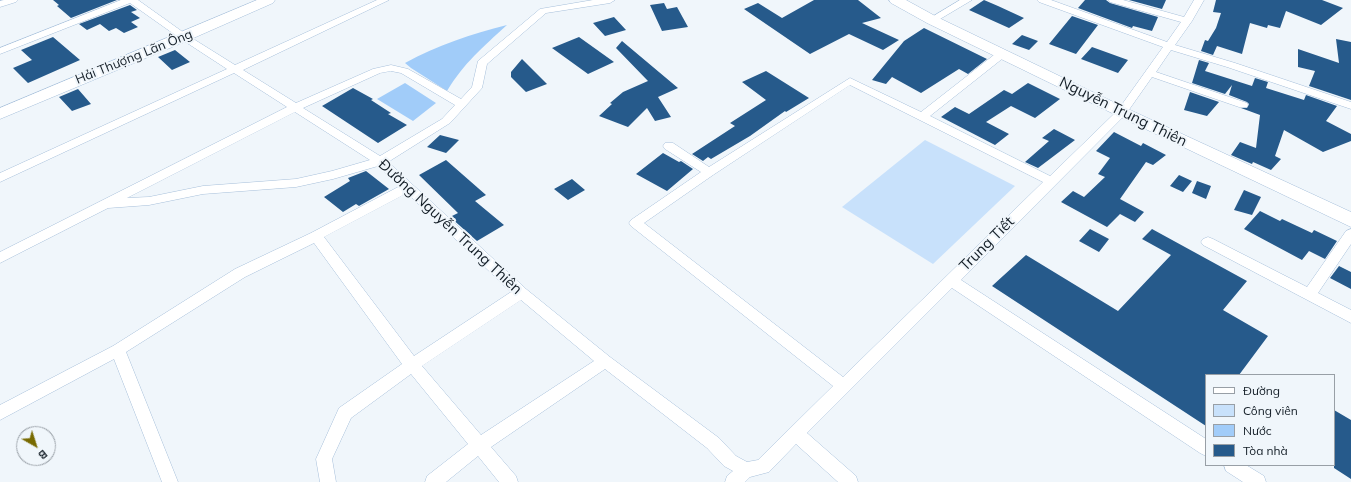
<!DOCTYPE html>
<meta charset="utf-8">
<style>
body{margin:0}
#map{position:relative;width:1351px;height:482px;overflow:hidden;background:#f0f6fb;font-family:Mulish,sans-serif}
canvas{display:block}
.legend{position:absolute;left:1205px;top:374px;width:130px;height:92px;box-sizing:border-box;background:#f0f6fb;border:1px solid #989fa6;margin:0;padding:5px 7px;list-style:none;font-size:12px;color:#131d26}
.legend li{display:flex;align-items:center;gap:8px;height:20px}
.legend b{width:20px;border:1px solid #989fa6}
.north{position:absolute;left:16px;top:426px;width:40px;height:40px;box-sizing:border-box;background:#f0f6fb;border:1px solid #989fa6;border-radius:50%;rotate:141deg;font-size:11px;font-weight:700;line-height:16px;text-align:center;color:#131d26}
.north::after{content:'';display:block;margin:auto;width:14px;height:18px;background:#786a01;clip-path:polygon(50% 0,100% 100%,50% 72%,0 100%)}
</style>
<div id="map">
<canvas width="1351" height="482"></canvas>
<ul class="legend">
<li><b style="height:5px;background:#fff"></b>Đường</li>
<li><b style="height:11px;background:#c8e1fb"></b>Công viên</li>
<li><b style="height:11px;background:#a1ccf9"></b>Nước</li>
<li><b style="height:11px;background:#265a8b"></b>Tòa nhà</li>
</ul>
<div class="north">B</div>
</div>
<script>
const ctx = document.querySelector('canvas').getContext('2d');
ctx.lineJoin = 'round';
function fillPath(path, color) { ctx.fillStyle = color; ctx.fill(path, 'evenodd'); }
function stroke(path, color, width, dash) { ctx.strokeStyle = color; ctx.lineWidth = width; ctx.lineCap = dash ? 'butt' : 'round'; ctx.setLineDash(dash || []); ctx.stroke(path); }
function label(font, color, halo, rows, align = 'center') {
  ctx.font = font + ' Mulish,sans-serif'; ctx.lineWidth = 4; ctx.setLineDash([]); ctx.textBaseline = 'middle'; ctx.strokeStyle = halo; ctx.fillStyle = color; for (const [text, x, y, turn = 0] of rows) {
    ctx.save(); ctx.translate(x, y); ctx.rotate((+turn || 0) * Math.PI / 180); ctx.textAlign = isNaN(turn) ? turn : align; if (halo) ctx.strokeText(text, 0, 0); ctx.fillText(text, 0, 0); ctx.restore();
  }
}
fillPath(new Path2D(`
 M925 140 1015 186 933 264 842 207Z`), '#c8e1fb');
fillPath(new Path2D(`
 M507 25C483 47 464 63 447 91L411 68 405 63C438 45 471 34 507 25Z
 M405 83 436 103 413 121 377 99Z`), '#a1ccf9');
fillPath(new Path2D(`
 M53 0H117L71 18 57 6 59 5Z
 M814 0H858L881 18 862 23 899 40 883 50 849 34 810 54 744 9 758 3 782 18Z
 M984 0 998 6 1024 18 1009 28 969 10Z
 M1085 0H1106L1110 3 1158 17 1152 31 1133 26 1132 28 1078 8Z
 M1129 0H1166L1162 9Z
 M1216 0H1322L1343 8 1321 25 1286 11 1280 28 1268 25 1267 28 1250 23 1242 54 1217 46 1213 55 1201 51 1205 40 1208 41 1216 28 1221 13 1213 12Z
 M664 3 667 9 677 7 688 27 662 31 650 5Z
 M130 5 137 10 131 12 140 18 131 22 138 27 124 33 116 28 109 31 100 24 87 30 79 24Z
 M1072 16 1098 25 1076 54 1049 44Z
 M614 17 626 30 605 36 593 23Z
 M924 28 987 59 968 74 959 69 921 93 892 77 886 84 872 80 904 41Z
 M1022 35 1038 41 1029 50 1012 44Z
 M53 37 80 60 28 83 13 68 32 60 21 50Z
 M579 37 614 62 588 74 552 48Z
 M1336 39 1351 42V100L1309 86 1315 71 1298 67V49L1339 63Z
 M622 41 678 88 658 97 671 117 655 121 647 108 628 127 599 116 612 104 610 103 623 92 648 81 616 48Z
 M1092 47 1128 60 1118 73 1081 59Z
 M175 50 190 62 172 70 158 57Z
 M522 59 547 84 526 92 511 77V72Z
 M1199 60 1209 63 1205 71 1252 86 1255 78 1268 82 1266 88 1304 100 1306 95 1337 106 1326 121 1351 134V141L1323 152 1284 130 1275 156 1281 159 1271 170 1253 162 1252 164 1231 155 1240 142 1256 148 1260 115 1241 108H1247L1249 104 1247 102 1229 95 1232 85 1225 94 1192 83Z
 M766 71 809 98 786 112 785 111 750 136 711 159 708 157 703 161 692 154 735 126 730 123 766 100 742 82Z
 M1028 83 1060 99 1035 118 1011 106 986 122 1009 134 995 145 941 117 955 107 969 114 1004 90 1012 94Z
 M353 88 373 99 371 100 391 113 388 114 407 125 378 143 322 106Z
 M78 89 91 104 72 111 59 97Z
 M1190 92 1219 102 1207 116 1184 110Z
 M1054 129 1075 140 1038 168 1025 162 1049 141 1042 138Z
 M1114 132 1141 146 1143 143 1166 155 1153 165 1146 162 1120 199 1144 212 1135 222 1120 214 1107 227 1061 202 1073 191 1084 197 1105 177 1098 174 1110 158 1096 151Z
 M440 135 459 140 446 153 427 147Z
 M663 153 679 162 681 161 693 169 667 191 636 174Z
 M446 160 486 195 475 201 504 225 477 241 450 217 458 213 419 175Z
 M366 171 389 189 359 206 356 204 343 212 324 197 350 181 348 178Z
 M1179 175 1192 181 1183 192 1170 186Z
 M572 179 585 190 568 200 554 189Z
 M1197 181 1211 186 1206 199 1192 193Z
 M1244 190 1261 197 1252 215 1234 210Z
 M1260 211 1280 221 1282 219 1312 233 1314 230 1337 241 1325 259 1309 251 1302 260 1244 229Z
 M1090 229 1109 239 1099 252 1079 241Z
 M1152 229 1247 281 1223 310 1268 336 1239 375H1206V426L992 286 1026 255 1118 311 1171 255 1142 239Z
 M1339 266 1351 272V289L1330 278Z
 M1334 410 1351 420V479L1334 468Z`), '#265a8b');
const street = new Path2D(`
 M4 0H18L16 2 0 7V1Z
 M121 0H138L187 35 235 65 377 0H389L243 70 296 103 373 69 391 65 408 69 461 99 472 87 478 61 540 9 593 0H615L610 3 546 13 487 64 482 88 450 123 388 162 526 289 610 357 719 438 736 456 747 462 758 460 833 386 631 226 629 223 631 220 701 172 665 149 663 146 665 143H673L709 167 850 78 921 112 999 51H1007L1008 53 1007 55 930 116 1050 176 1118 110 1163 47 1039 2 1037 0H1051L1167 42 1181 22 1110 2 1108 0H1123L1184 17 1194 0H1204L1192 21 1175 45 1235 63 1351 102V109L1227 67 1171 50 1156 72 1247 103 1248 105 1247 107H1239L1152 77 1126 114 961 280 1206 439V456L1200 453 952 288 807 433 856 476 858 482H838L796 444 769 472 750 477 745 482H725L727 476 733 471 724 466 707 448 605 369 491 447 516 476 518 482H499L478 456 446 482H425L427 476 468 444 411 374 351 418 332 459 336 482H320L316 459 339 408 402 364 314 243 245 277 126 352 178 482H162L114 359 0 420V405L113 346 235 269 311 233 400 186 378 166 333 179 296 187 203 194 149 205 108 208 0 263V252L287 107 234 73 0 182V173L227 69 181 39 130 3 0 54V48ZM391 71 401 73 455 105 442 119 380 156 303 108 380 73ZM850 85 1043 182 843 377 644 223 713 175ZM295 112 370 160 332 171 296 179 203 186 149 197 127 198ZM407 193 511 292 414 356 324 237ZM521 300 594 361 481 435 422 366Z
 M960 0H972L935 22 932 23 927 20Z
 M1351 229V244L1318 293 1351 310V323L1203 245 1201 242 1203 239 1208 237 1213 239 1307 287 1346 231Z
 M1224 465H1246L1264 476 1266 482H1243L1226 471Z`);
const secondary = new Path2D(`
 M257 0H275L273 3 189 40 0 119V108Z
 M889 0H906L937 17 1128 109 1351 212V227L1116 115 927 23 891 3Z`);
stroke(street, '#a6bfda', 1);
stroke(secondary, '#a6bfda', 1);
fillPath(street, '#fff');
fillPath(secondary, '#fff');
label('13px', '#131d26', '#f0f6fb', [
 ["Hải Thượng Lãn Ông",134,57,-22]
]);
label('15px', '#131d26', '#f0f6fb', [
 ["Nguyễn Trung Thiên",1123,112,26],
 ["Đường Nguyễn Trung Thiên",450,227,43],
 ["Trung Tiết",987,244,-45]
]);
</script>
